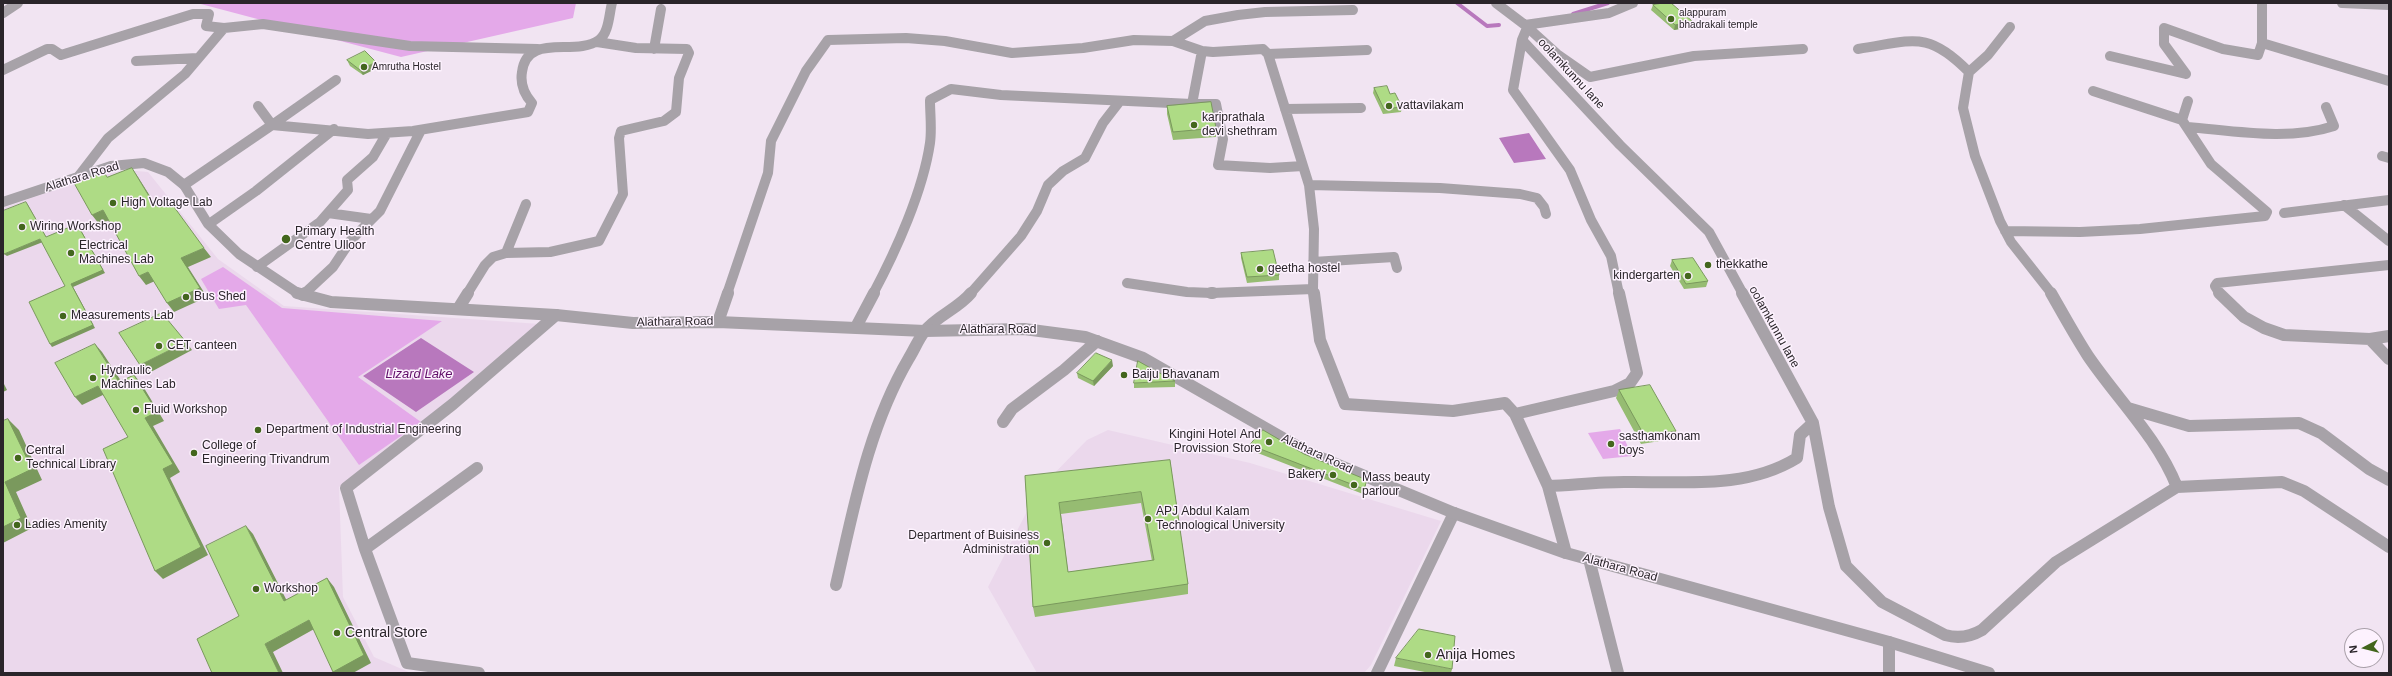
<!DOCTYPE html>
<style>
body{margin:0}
#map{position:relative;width:2392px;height:676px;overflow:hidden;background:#f1e4f2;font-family:Helvetica,sans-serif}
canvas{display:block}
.frame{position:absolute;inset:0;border:4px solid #2a252a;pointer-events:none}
.north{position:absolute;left:2344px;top:628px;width:40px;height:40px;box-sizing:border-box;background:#fdf2fe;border:1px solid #a9a0a9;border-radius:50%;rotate:263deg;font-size:11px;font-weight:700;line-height:16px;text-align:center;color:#2a252a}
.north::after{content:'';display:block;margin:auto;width:14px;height:18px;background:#43661d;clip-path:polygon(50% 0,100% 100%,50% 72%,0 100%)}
</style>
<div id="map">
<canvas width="2392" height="676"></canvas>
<div class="frame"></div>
<div class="north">N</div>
</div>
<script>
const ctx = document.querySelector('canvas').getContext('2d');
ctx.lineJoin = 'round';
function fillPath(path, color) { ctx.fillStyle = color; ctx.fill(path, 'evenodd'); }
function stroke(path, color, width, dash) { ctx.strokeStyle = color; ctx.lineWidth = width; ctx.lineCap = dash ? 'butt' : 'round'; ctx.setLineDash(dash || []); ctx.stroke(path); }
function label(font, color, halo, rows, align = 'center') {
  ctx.font = font + ' Helvetica,sans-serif'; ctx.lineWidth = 3; ctx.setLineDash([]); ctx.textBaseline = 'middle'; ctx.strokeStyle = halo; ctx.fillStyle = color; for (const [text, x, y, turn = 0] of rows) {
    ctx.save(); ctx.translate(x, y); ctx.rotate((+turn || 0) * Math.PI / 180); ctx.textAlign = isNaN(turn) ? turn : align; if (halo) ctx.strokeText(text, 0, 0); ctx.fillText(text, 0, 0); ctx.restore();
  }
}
fillPath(new Path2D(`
 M125 170 148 172 218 259 284 306 540 324 431 419 339 487 343 597 374 657 411 673H3V208L97 175Z
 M1108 430 1250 463 1441 521 1371 665 1364 673H1037L988 587 1038 490 1087 440Z`), '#ebd8ec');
fillPath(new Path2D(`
 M197 3H576L573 18 401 57Z
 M223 267 282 308 442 321 358 377 421 422 359 465 246 305 219 309 201 279Z
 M1620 429 1632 456 1603 459 1588 433Z`), '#e4a9e9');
fillPath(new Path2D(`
 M1529 133 1546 159 1514 163 1499 138Z
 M421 338 474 372 416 412 363 376Z`), '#b878bd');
stroke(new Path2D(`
 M1457 3 1487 26 1499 25
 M1573 14 1608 3`), '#b878bd', 4);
stroke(new Path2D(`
 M1496 3 1525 25 1609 13 1633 3
 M2342 3 2389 5
 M3 13 18 3
 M1525 25 1557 54 1590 77 1694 56 1803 49
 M2010 27 1988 55 1969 72 1963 108 1975 156 2000 221 2011 242 2052 294
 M1527 28 1522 40 1620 145 1709 232 1743 294
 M1522 40 1513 90 1570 170 1591 220 1611 256 1619 294
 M1173 41 1205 21 1238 15 1265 12 1353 10
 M2262 43 2389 81
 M654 49 661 9
 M1858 49C1912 41 1927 29 1969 72
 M2110 56 2186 74
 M136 61 198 58
 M3 70 47 49H52L61 55 193 14H209L206 26 224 28
 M2186 74 2164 44V28L2223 49 2258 55 2262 43V3
 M1196 104H1216L1223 139 1218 165 1270 168 1303 166
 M258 106 272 125 336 80
 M1285 109 1361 108
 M2182 120 2188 101
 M2188 127C2235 131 2289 141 2334 126L2326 107
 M2382 156 2389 158
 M78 177 108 138 185 74 224 28 263 24 410 46 538 49
 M184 185 272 125 368 134 413 131 528 112 532 103C524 94 520 84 522 72 527 32 575 57 599 40 609 33 609 14 612 3
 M1309 185 1440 188 1520 194 1537 198 1544 207 1546 214
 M2344 205 2389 241
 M328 213 371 219
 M2284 213 2389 200
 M209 224 256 191 334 129
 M2005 231 2080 232 2140 229 2265 216 2267 212 2211 164 2182 120 2093 91
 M506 253 526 204
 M1313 262 1394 257 1397 268
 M257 267 320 222 348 190 347 180 373 157 387 133
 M1127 283 1187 292 1212 293 1313 289 1314 294
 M1313 289 1314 229 1309 185 1268 54 1367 50
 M304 294 333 267 351 240 380 211 421 130
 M467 294 485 265 493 257 506 253 550 252 599 241 623 194 619 138 621 131 664 121 676 112 679 78 689 53 687 49 636 48 597 42
 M727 294 768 173 771 141 806 71 828 40 906 38 945 41 1012 53 1083 48 1134 40 1173 41 1202 51 1213 52 1263 49 1268 54
 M873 294C896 251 923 191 930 143 932 129 930 114 930 100L951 89 1001 95 1192 104 1202 51
 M970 294 1021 236 1037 211 1048 185 1063 171 1085 158 1103 123 1120 101
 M2220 294 2215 286 2217 283 2389 265`), '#a7a2a8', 10);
stroke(new Path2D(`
 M1211 293H1213
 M1314 293 1320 340 1345 404 1453 411 1505 403 1515 414 1548 486 1566 553
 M1742 293 1813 423 1829 507 1846 566 1882 602 1945 635C1959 639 1970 637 1982 630L2056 562 2177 487C2157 437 2118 400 2088 356 2075 336 2063 314 2051 293
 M2219 293 2244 317 2264 328 2284 335 2370 339 2389 336
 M303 295 305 293
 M458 309 468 293
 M718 322 728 293
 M856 327 874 293
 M2370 339 2389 359
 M2128 408 2189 426 2299 423 2321 433 2369 469 2389 480
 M1515 414 1614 391 1630 383 1637 373 1619 293
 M1003 422 1012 409 1064 370 1097 341
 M1548 486C1573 485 1599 482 1624 482 1683 481 1745 490 1797 458L1800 435 1813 423
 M2177 487 2282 482 2304 491 2389 547
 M365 549 477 468
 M1589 559 1618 673
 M836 585C854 507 868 428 909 358 914 350 918 340 924 332 936 316 958 309 971 293
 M1889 642V673
 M479 673 407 663 365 549 346 488 453 404 556 315
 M1377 673 1454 513`), '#a7a2a8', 12);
stroke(new Path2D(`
 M3 202 111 166 144 163 168 172 184 185 208 224 239 254 299 294`), '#a7a2a8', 10);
stroke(new Path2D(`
 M297 293 331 302 556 315 633 323 718 322 925 331 1024 329 1085 337 1143 358 1307 452 1454 513 1566 553 1889 642 1989 673`), '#a7a2a8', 12);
fillPath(new Path2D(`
 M1653 5 1690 27 1674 30 1651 10Z
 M347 60 379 67 363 75 350 66Z
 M1374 88 1390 94 1402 107 1401 112 1383 114 1373 93Z
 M1167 106 1216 128V137L1173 140 1167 114Z
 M1241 253 1279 275V280L1247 283 1241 258Z
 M1672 260 1708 281 1706 287 1684 289 1670 266Z
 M1113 366 1094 386 1078 378 1077 373Z
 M1175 381V387L1134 388V383Z
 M1619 390 1676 431 1673 439 1641 444 1616 398Z
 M1250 445 1304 454 1366 485 1363 494 1250 450Z
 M1170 460 1188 584V594L1035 617 1033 607 1025 476ZM1141 503 1152 561 1068 572 1061 514Z
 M1396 658 1452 669 1451 673H1430L1394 666Z`), '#96bc72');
fillPath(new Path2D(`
 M1692 21 1690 27 1674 30 1675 25Z
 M376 62 379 67 363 75 360 70Z
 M132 168 138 177 162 215 155 206Z
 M26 202 28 205 48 240 46 237Z
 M103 210 110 220 99 224 92 215Z
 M77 224 79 227 105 273 73 287 95 328 52 347 50 344 71 284Z
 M40 239 43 242 7 256 4 254Z
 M204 248 211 257 188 267 207 297 174 312 167 303 181 258Z
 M148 272 155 281 146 285 139 276Z
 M186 342 192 350 147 374 140 365Z
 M95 344 102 352 127 390 119 382Z
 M1112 360 1113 366 1094 386 1093 381Z
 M134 375 141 383 164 421 153 426 180 472 170 478 208 555 163 579 155 571 163 469 145 418Z
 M3 382 7 390 3 392Z
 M98 386 105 394 82 405 75 397Z
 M8 419 19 430 42 480 16 492 32 528 3 543V527Z
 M246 526 253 534 291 609 284 601Z
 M327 578 334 587 371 663 353 673H333V672Z
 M309 620 316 628 273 652 283 673H279L265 644Z`), '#7a995d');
const building = new Path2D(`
 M1663 3H1671L1692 21 1675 25 1653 5Z
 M365 51 376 62 360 70 347 60Z
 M1387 86 1390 94 1395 93 1402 107 1384 109 1374 88Z
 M1211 102 1216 128 1173 132 1167 106Z
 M132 168 155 206 169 200 204 248 181 258 200 288 167 303 148 272 139 276 103 210 92 215 74 183 104 172 107 177Z
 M26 202 46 237 77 224 103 270 71 284 93 325 50 344 29 302 65 286 40 239 4 254 3 251V211Z
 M1273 250 1279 275 1247 277 1241 253Z
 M1693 258 1708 281 1686 284 1672 260Z
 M162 313 186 342 140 365 119 333Z
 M95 344 119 382 134 375 157 412 145 418 173 464 163 469 201 547 155 571 103 449 128 437 98 386 75 397 55 363Z
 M1096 353 1112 360 1093 381 1077 373Z
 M1138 361 1154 370 1175 381 1134 383Z
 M1650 385 1676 431 1644 435 1619 390Z
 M8 419 32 469 5 482 21 518 3 527V421Z
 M1263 430 1304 454 1367 480 1364 489 1250 445Z
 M1170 460 1188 584 1033 607 1025 476ZM1141 492 1154 560 1068 572 1059 503Z
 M246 526 284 601 327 578 364 655 333 672 309 620 265 644 279 673H212L197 639 239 616 206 546Z
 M1419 629 1455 636 1452 669 1396 658Z`);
fillPath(building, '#aedb85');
stroke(building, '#7a995d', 1);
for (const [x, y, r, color] of [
 [1671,19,4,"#43661d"],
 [364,67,4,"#43661d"],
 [1389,106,4,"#43661d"],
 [1194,125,4,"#43661d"],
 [113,203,4,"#43661d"],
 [22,227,4,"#43661d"],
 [286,239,5,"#43661d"],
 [71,253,4,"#43661d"],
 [1708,265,4,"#43661d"],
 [1260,269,4,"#43661d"],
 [1688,276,4,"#43661d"],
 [186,297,4,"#43661d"],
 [63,316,4,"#43661d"],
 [159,346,4,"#43661d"],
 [1124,375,4,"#43661d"],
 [93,378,4,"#43661d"],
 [136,410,4,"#43661d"],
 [258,430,4,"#43661d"],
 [1269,442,4,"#43661d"],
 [1611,444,4,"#43661d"],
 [194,453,4,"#43661d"],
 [18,458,4,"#43661d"],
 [1333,475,4,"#43661d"],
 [1354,485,4,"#43661d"],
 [1148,519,4,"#43661d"],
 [17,525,4,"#43661d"],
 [1047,543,4,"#43661d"],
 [256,589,4,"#43661d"],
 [337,633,4,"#43661d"],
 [1428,655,4,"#43661d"]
]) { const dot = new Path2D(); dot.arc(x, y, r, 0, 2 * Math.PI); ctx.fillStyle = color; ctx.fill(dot); stroke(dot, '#fdf2fe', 1.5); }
label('10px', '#2a252a', '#fdf2fe', [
 ["alappuram",1679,13],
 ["bhadrakali temple",1679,25],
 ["Amrutha Hostel",372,67]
], 'left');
label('12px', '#2a252a', '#fdf2fe', [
 ["oolamkunnu lane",1571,74,47],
 ["Alathara Road",82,177,-17],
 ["Alathara Road",675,322,-1],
 ["oolamkunnu lane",1774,327,61],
 ["Alathara Road",998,330],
 ["Alathara Road",1317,454,25],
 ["Alathara Road",1620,568,15]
]);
label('12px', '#2a252a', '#fdf2fe', [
 ["vattavilakam",1397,106],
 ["kariprathala",1202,118],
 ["devi shethram",1202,132],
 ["High Voltage Lab",121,203],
 ["Wiring Workshop",30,227],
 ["Primary Health",295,232],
 ["Centre Ulloor",295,246],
 ["Electrical",79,246],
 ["Machines Lab",79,260],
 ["thekkathe",1716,265],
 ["geetha hostel",1268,269],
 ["kindergarten",1680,276,"right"],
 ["Bus Shed",194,297],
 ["Measurements Lab",71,316],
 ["CET canteen",167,346],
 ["Hydraulic",101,371],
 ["Machines Lab",101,385],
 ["Baiju Bhavanam",1132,375],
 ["Fluid Workshop",144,410],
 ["Department of Industrial Engineering",266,430],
 ["Kingini Hotel And",1261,435,"right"],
 ["Provission Store",1261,449,"right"],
 ["sasthamkonam",1619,437],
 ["boys",1619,451],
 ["College of",202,446],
 ["Engineering Trivandrum",202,460],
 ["Central",26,451],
 ["Technical Library",26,465],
 ["Bakery",1325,475,"right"],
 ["Mass beauty",1362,478],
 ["parlour",1362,492],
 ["APJ Abdul Kalam",1156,512],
 ["Technological University",1156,526],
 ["Ladies Amenity",25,525],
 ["Department of Buisiness",1039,536,"right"],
 ["Administration",1039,550,"right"],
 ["Workshop",264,589]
], 'left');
label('italic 13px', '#600e68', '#fdf2fe', [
 ["Lizard Lake",419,374]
]);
label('14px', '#2a252a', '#fdf2fe', [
 ["Central Store",345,633],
 ["Anija Homes",1436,655]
], 'left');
</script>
